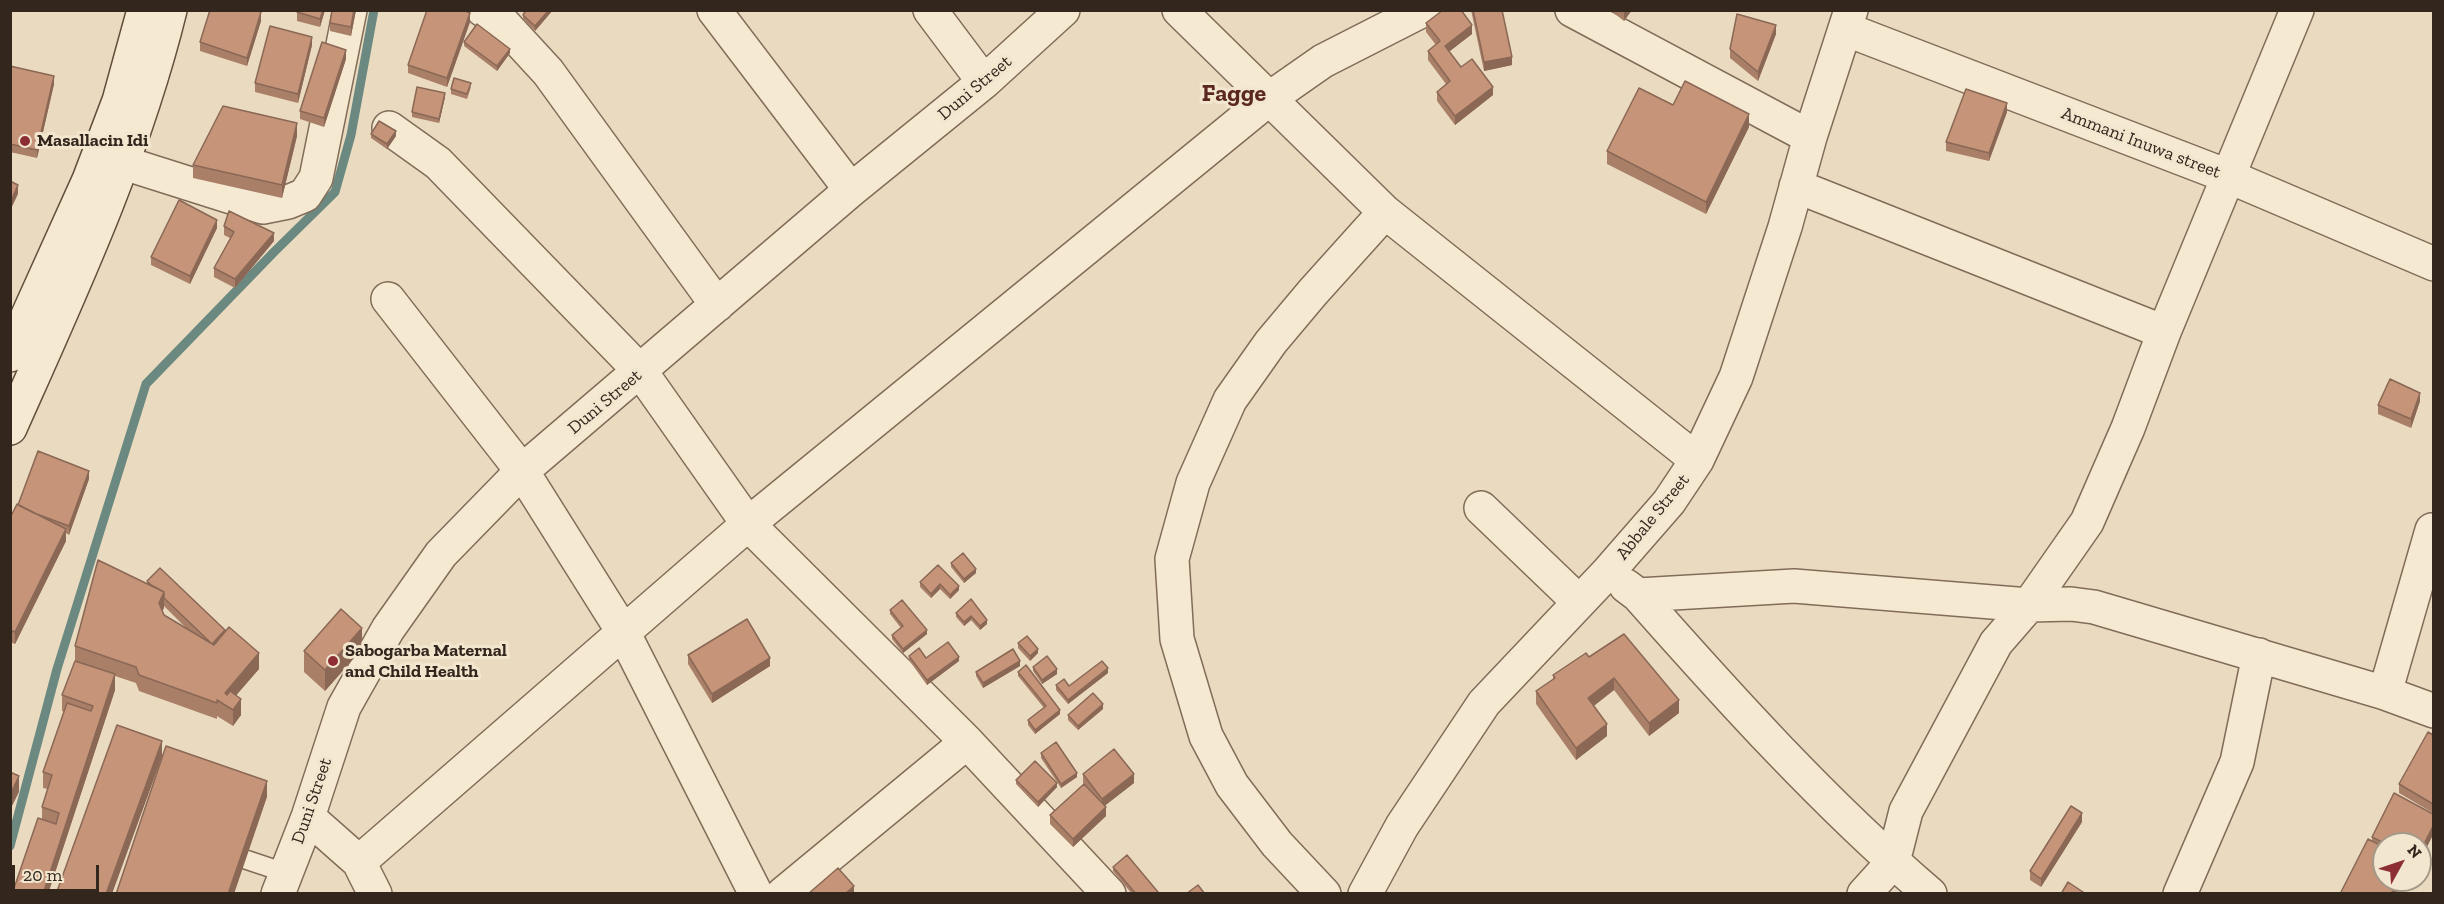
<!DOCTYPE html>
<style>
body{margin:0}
#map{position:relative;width:2444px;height:904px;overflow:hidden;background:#eadbc0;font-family:"Zilla Slab",serif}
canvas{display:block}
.frame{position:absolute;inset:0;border:12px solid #32261d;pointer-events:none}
.north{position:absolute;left:2372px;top:832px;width:60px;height:60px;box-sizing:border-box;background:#f2e6cf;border:2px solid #a59988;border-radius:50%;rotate:50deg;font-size:16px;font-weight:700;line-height:24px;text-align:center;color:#32261d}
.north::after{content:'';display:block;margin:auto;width:21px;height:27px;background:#8c2e34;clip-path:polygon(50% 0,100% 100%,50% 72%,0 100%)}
.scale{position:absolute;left:12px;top:865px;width:87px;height:27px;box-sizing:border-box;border:3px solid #32261d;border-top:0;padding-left:8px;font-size:18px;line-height:21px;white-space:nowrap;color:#32261d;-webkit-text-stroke:4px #f2e6cf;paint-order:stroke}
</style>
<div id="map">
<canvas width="2444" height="904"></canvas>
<div class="frame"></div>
<div class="north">N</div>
<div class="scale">20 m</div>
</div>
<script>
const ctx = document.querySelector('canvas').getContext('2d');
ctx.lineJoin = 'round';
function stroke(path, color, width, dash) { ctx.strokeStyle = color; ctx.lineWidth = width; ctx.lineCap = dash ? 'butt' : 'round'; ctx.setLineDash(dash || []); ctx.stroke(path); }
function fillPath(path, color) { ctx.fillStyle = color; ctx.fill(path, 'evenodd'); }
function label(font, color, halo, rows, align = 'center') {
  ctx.font = font + ' "Zilla Slab",serif'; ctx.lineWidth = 6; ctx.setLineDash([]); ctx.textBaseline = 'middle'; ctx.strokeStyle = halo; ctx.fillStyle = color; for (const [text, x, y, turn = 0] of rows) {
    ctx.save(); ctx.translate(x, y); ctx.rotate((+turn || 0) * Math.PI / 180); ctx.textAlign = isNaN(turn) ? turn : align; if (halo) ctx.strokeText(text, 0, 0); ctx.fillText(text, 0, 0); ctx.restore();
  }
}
stroke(new Path2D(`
 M10 846 57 669 146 384 274 252 335 192 351 135 374 10`), '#6b8980', 9);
const lane = new Path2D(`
 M223 852 286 873`);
const street = new Path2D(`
 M483 10 501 21 548 72 717 305
 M714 10 851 190
 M930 10 984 82
 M1179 10 1385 212 1697 460
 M1572 10 1810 137
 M1845 29 2230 177 2434 264
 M389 128 438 163 641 372 748 524 967 742 1109 894
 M124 163 263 207 288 202 305 195 316 178 350 10
 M1796 186 2164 332
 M388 299 522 471 622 630 756 894
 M1481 508 1579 602
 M1626 586 1638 595C1730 699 1824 803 1930 894
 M1638 595 1794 586 2029 605 2071 604 2094 607 2385 693 2434 711
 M2385 693 2432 530
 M308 817 359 862 375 894
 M359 862 748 524 1270 98 1323 61 1423 10
 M278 894 308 817 344 707 388 629 441 554 522 471 851 190 984 82 1063 10
 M783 894 967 742
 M1324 894 1277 844 1232 785 1206 736 1177 639 1172 559 1193 483 1230 400 1271 342 1313 292 1385 212
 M1365 894 1402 826 1484 703 1608 572 1669 502 1697 460 1736 377 1785 227 1810 137 1851 10
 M1864 894 1893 862 1906 811 1996 643 2029 605 2087 522 2128 428 2164 332 2297 10
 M2180 894 2237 762 2259 655`);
const secondary = new Path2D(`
 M10 355 89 180 119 101 144 10
 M10 428C71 291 134 156 170 10`);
stroke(lane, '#816c59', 21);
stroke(street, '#816c59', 36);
stroke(secondary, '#634e3d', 36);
stroke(lane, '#f6e9d2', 18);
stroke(street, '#f6e9d2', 33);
stroke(secondary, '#f6e9d2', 33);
fillPath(new Path2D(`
 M297 10H325L320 27 297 21Z
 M332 10H356L351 36 330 31V23Z
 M553 10 535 31 523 19V15Z
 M1471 10H1502L1512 65 1484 71Z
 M1610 10H1632L1624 21Z
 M261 21 247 66 200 51V42Z
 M470 22 447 87 408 73V65Z
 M1426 23 1472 34 1449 51 1461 67 1493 95 1455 125 1437 101V92L1446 84 1428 60V51L1436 45 1426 32Z
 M1776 34 1758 81 1730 58V49Z
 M464 42 510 53 497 71 464 46Z
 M312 45 298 103 255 92V83Z
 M346 59 324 127 300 119V111Z
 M10 66 54 84 37 158 10 152Z
 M471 87 467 99 451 94V89Z
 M445 97 439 123 412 117V112Z
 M1673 105 1749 127 1706 214 1607 164V151Z
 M2007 112 1989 161 1946 151V142Z
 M371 134 396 136 387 149 371 138Z
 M297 136 282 198 193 178V165Z
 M224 226 274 241 235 288 214 277V268L230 238 224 235Z
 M217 228 190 284 151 265V257Z
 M2420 401 2411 428 2378 414V405Z
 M89 479 69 535 66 533V541L15 644 10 642V518Z
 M951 563 976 573 964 583 951 567Z
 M938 565 959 590 950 599 940 589 931 598 920 587V582Z
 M147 581 225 632 259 669 236 695 241 715 233 726 217 716V719L139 691 136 683 115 676V690L48 894H12L42 819V807L48 789 43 788V772L64 712 62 711V695L75 661V646L147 583ZM164 606 188 630 164 615 162 611Z
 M971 599 987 624 980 630 971 620 964 626 956 617V613Z
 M890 610 927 634 903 653 892 639V635L901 628 890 614Z
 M1018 643 1038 653 1030 661 1018 648Z
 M362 649 325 691 304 672V651Z
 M688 655 770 666 712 703 688 664Z
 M909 656 926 658 959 661 927 685 909 660Z
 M1589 657 1679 713 1649 736 1614 690 1594 706 1607 736 1576 760 1536 704V691L1553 679V675Z
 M1020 666 983 688 976 676V672Z
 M1033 667 1057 674 1042 684 1033 671Z
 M1018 672 1060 714 1035 734 1028 725V720L1044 708 1018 676Z
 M1108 673 1068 704 1056 690V685L1069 686Z
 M1103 709 1078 730 1068 720V715Z
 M2433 735V813L2399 793V784Z
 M1041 753 1077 777 1061 788 1041 758Z
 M1083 774 1134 783 1105 805 1106 816 1073 847 1050 824V815L1084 784 1083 783Z
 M1016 780 1057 787 1038 807 1016 784Z
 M2082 822 2041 887 2030 880V871Z
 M2372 837 2420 844H2384V880H2404L2397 894H2340L2372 841Z
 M1113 867 1158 894H1132L1113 871Z`), '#a97f68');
fillPath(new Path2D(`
 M323 10H325L320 27V19Z
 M354 10H356L351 36V27Z
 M549 10H553L535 31V26Z
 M1626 10H1632L1624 21V12Z
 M261 12V21L247 66V58Z
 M470 13V22L447 87V78Z
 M1472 25V34L1445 55V46Z
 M1776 25V34L1758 81V72Z
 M312 37V45L298 103V94Z
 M510 49V53L497 71V66Z
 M346 50V59L324 127V118Z
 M1512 57V65L1484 71V62Z
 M54 76V84L37 158V150Z
 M1493 87V95L1455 125V116Z
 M445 93V97L439 123V119Z
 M2007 103V112L1989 161V153Z
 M1749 114V127L1706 214V202Z
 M297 123V136L282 198V185Z
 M396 131V136L387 149V144Z
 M18 185V194L10 211V203Z
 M217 220V228L190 284V276Z
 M274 233V241L235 288V279Z
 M2420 393V401L2411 428V419Z
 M89 471V479L69 535V526Z
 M66 529V541L15 644V632Z
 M976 569V573L964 583V579Z
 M940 584V589L931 598V594Z
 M959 586V590L950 599V595Z
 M164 592V608L159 619V603Z
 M971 616V620L964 626V622Z
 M987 620V624L980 630V626Z
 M362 628V649L325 691V670Z
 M225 630V638L212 652V644Z
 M927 630V634L903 653V649Z
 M1038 649V653L1030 661V656Z
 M259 653V669L227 706 225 693Z
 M959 657V661L927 685V680Z
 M770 658V666L712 703V694Z
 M1020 661V666L983 688V683Z
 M1108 668V673L1068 704V700Z
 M1057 669V674L1042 684V680Z
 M115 674V690L48 894H43Z
 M1614 678V690L1588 710V698Z
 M241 699V715L233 726V710Z
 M1679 700V713L1649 736V723Z
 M1103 704V709L1078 730V726Z
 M1060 710V714L1035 734V730Z
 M1607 724V736L1576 760V748Z
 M162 741V757L112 894H106Z
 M1077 773V777L1061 788V784Z
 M1134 774V783L1102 808V799Z
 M19 776V792L10 810V795Z
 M267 781V797L234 894H228Z
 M1057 783V787L1038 807V802Z
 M1106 807V816L1073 847V839Z
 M2082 813V822L2041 887V879Z
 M2433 826V835L2420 861V852Z
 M2398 880H2404L2397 894H2391Z
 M854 886V894H845Z`), '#8a6855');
const building = new Path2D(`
 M210 10H255L261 12 247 58 200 42Z
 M297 10H323L320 19 297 12Z
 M332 10H354L351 27 330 23Z
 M427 10H463L470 13 447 78 408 65Z
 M526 10H549L535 26 523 15Z
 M1443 10H1461L1472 25 1445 46 1461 67 1472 59 1493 87 1455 116 1437 92 1450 81 1428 51 1440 41 1426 23Z
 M1473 10H1502L1512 57 1484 62Z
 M1737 14 1776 25 1758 72 1730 49Z
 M477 24 510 49 497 66 464 42Z
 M270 26 312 37 298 94 255 83Z
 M322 42 346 50 324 118 300 111Z
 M10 66 54 76 37 150 10 144Z
 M454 78 471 83 467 94 451 89Z
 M1685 81 1749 114 1706 202 1607 151 1639 88 1673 105Z
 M417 87 445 93 439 119 412 112Z
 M1966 89 2007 103 1989 153 1946 142Z
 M223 106 297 123 282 185 193 165Z
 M379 121 396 131 387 144 371 134Z
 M10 181 18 185 10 203Z
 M179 200 217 220 190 276 151 257Z
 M229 211 274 233 235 279 214 268 234 232 224 226Z
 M2390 379 2420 393 2411 419 2378 405Z
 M38 451 89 471 69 526 34 513 18 505Z
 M17 504 66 529 15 632 10 630V518Z
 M963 553 976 569 964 579 951 563Z
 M98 560 164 592 159 603 164 615 214 645 229 627 259 653 225 693 227 695 230 691 241 699 233 710 217 700V703L139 675 136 667 75 646Z
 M938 565 959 586 950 595 940 584 931 594 920 582Z
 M160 568 225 630 212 644 164 598V592L151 585 147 581Z
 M971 599 987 620 980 626 971 616 964 622 956 613Z
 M902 600 927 630 903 649 892 635 903 626 890 610Z
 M341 609 362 628 325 670 304 651Z
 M747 619 770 658 712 694 688 655Z
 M1624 634 1679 700 1649 723 1614 678 1588 698 1607 724 1576 748 1536 691 1555 678 1553 675 1586 653 1589 657Z
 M1027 636 1038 649 1030 656 1018 643Z
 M948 642 959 657 927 680 909 656 919 648 926 658Z
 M1013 649 1020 661 983 683 976 672Z
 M1047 656 1057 669 1042 680 1033 667Z
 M75 661 115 674 43 894H12L38 818 56 824 59 813 42 807 52 775 43 772 67 703 91 711 93 706 62 695Z
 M1102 661 1108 668 1068 700 1056 685 1064 679 1069 686Z
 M1026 665 1060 710 1035 730 1028 720 1046 706 1018 672Z
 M1093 693 1103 704 1078 726 1068 715Z
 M117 725 162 741 106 894H56Z
 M2428 732 2433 735V804L2399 784Z
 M1056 742 1077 773 1061 784 1041 753Z
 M166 746 267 781 228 894H116Z
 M1114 749 1134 774 1102 799 1083 774Z
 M1035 761 1057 783 1038 802 1016 780Z
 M10 772 19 776 10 795Z
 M1084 784 1106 807 1073 839 1050 815Z
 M2394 793 2433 814V826L2420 852V844H2386L2372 837Z
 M2071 806 2082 813 2041 879 2030 871Z
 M2368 839 2384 847V880H2398L2391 894H2340Z
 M1127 855 1158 892 1156 894H1136L1113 867Z
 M838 868 854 886 845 894H808Z
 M2068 882 2086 894H2061Z
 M1198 885 1205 894H1186Z`);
fillPath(building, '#c59479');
stroke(building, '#8a6855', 1.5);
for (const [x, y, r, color] of [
 [25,141,6,"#8c2e34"],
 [333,661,6,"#8c2e34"]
]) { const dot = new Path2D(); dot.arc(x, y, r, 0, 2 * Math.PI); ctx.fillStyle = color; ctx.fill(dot); stroke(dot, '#f2e6cf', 2); }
label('18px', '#32261d', '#f2e6cf', [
 ["Duni Street",975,88,-40],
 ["Ammani Inuwa street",2141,143,21],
 ["Duni Street",605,402,-40],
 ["Abbale Street",1653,517,-51],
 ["Duni Street",312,801,-71]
]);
label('bold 18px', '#32261d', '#f2e6cf', [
 ["Masallacin Idi",37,141],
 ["Sabogarba Maternal",345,651],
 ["and Child Health",345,672]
], 'left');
label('bold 24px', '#5b281f', '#f2e6cf', [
 ["Fagge",1234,94]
]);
</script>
